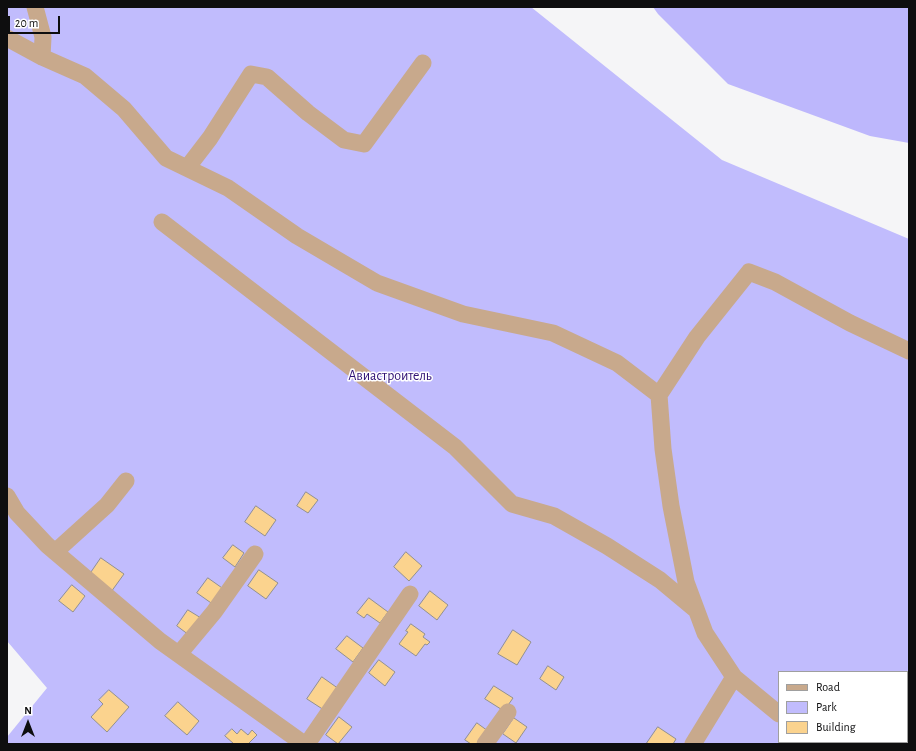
<!DOCTYPE html>
<meta charset="utf-8">
<style>
body{margin:0}
#map{position:relative;width:916px;height:751px;overflow:hidden;background:#f5f5f7;font-family:"Alegreya Sans",sans-serif}
canvas{display:block}
.frame{position:absolute;inset:0;border:8px solid #0e0e0f;pointer-events:none}
.legend{position:absolute;left:778px;top:671px;width:130px;height:72px;box-sizing:border-box;background:#fff;border:1px solid #9f9f9f;margin:0;padding:5px 7px;list-style:none;font-size:12px;color:#0e0e0f}
.legend li{display:flex;align-items:center;gap:8px;height:20px}
.legend b{width:20px;border:1px solid #9f9f9f}
.north{position:absolute;left:8px;top:703px;width:40px;height:40px;-webkit-text-stroke:3px #fff;paint-order:stroke;rotate:0deg;font-size:11px;font-weight:700;line-height:16px;text-align:center;color:#0e0e0f}
.north::after{content:'';display:block;margin:auto;width:14px;height:18px;background:#0e0e0f;clip-path:polygon(50% 0,100% 100%,50% 72%,0 100%)}
.scale{position:absolute;left:8px;top:16px;width:52px;height:18px;box-sizing:border-box;border:2px solid #0e0e0f;border-top:0;padding-left:5px;font-size:12px;line-height:14px;white-space:nowrap;color:#0e0e0f;-webkit-text-stroke:3px #fff;paint-order:stroke}
</style>
<div id="map">
<canvas width="916" height="751"></canvas>
<div class="frame"></div>
<ul class="legend">
<li><b style="height:5px;background:#c8a98c"></b>Road</li>
<li><b style="height:11px;background:#c1bcfd"></b>Park</li>
<li><b style="height:11px;background:#fbd38e"></b>Building</li>
</ul>
<div class="north">N</div>
<div class="scale">20 m</div>
</div>
<script>
const ctx = document.querySelector('canvas').getContext('2d');
ctx.lineJoin = 'round';
function fillPath(path, color) { ctx.fillStyle = color; ctx.fill(path, 'evenodd'); }
function stroke(path, color, width, dash) { ctx.strokeStyle = color; ctx.lineWidth = width; ctx.lineCap = dash ? 'butt' : 'round'; ctx.setLineDash(dash || []); ctx.stroke(path); }
function label(font, color, halo, rows, align = 'center') {
  ctx.font = font + ' "Alegreya Sans",sans-serif'; ctx.lineWidth = 3; ctx.setLineDash([]); ctx.textBaseline = 'middle'; ctx.strokeStyle = halo; ctx.fillStyle = color; for (const [text, x, y, turn = 0] of rows) {
    ctx.save(); ctx.translate(x, y); ctx.rotate((+turn || 0) * Math.PI / 180); ctx.textAlign = isNaN(turn) ? turn : align; if (halo) ctx.strokeText(text, 0, 0); ctx.fillText(text, 0, 0); ctx.restore();
  }
}
fillPath(new Path2D(`
 M7 7H531L722 160 909 239V744H7V737L47 688 7 641ZM779 672H907V742H779Z`), '#c1bcfd');
fillPath(new Path2D(`
 M653 7H909V143L870 136 728 84 658 14Z`), '#bdb7fc');
const building = new Path2D(`
 M306 492 318 500 308 513 297 506Z
 M256 506 276 520 265 536 245 522Z
 M233 545 244 553 235 567 223 558Z
 M406 552 422 566 409 581 394 567Z
 M101 558 124 574 111 592 88 577Z
 M259 570 278 583 266 599 248 586Z
 M208 578 225 590 214 605 197 593Z
 M72 585 85 596 73 612 59 601Z
 M430 591 448 605 437 620 419 606Z
 M369 598 388 612 380 623 367 614 364 618 357 613Z
 M188 610 201 618 189 635 177 626Z
 M411 624 425 634 423 637 430 642 427 645 425 644 416 656 399 644 408 632 406 631Z
 M513 630 531 642 517 665 498 654Z
 M347 636 363 648 353 662 336 649Z
 M379 660 395 672 385 686 369 673Z
 M548 666 564 677 556 690 540 679Z
 M322 677 339 689 324 710 307 699Z
 M494 686 513 698 504 711 485 699Z
 M109 690 129 707 107 732 91 717 103 704 99 700Z
 M178 702 199 721 187 735 165 716Z
 M339 717 352 727 338 744 326 735Z
 M514 718 527 727 516 743 503 734Z
 M477 723 488 731 478 744H471L465 740Z
 M658 727 676 739 673 744H649L647 743Z
 M232 729 237 734 241 729 248 735 252 730 257 735 248 744H234L225 736Z`);
fillPath(building, '#fbd38e');
stroke(building, '#93918f', 1);
stroke(new Path2D(`
 M35 7 43 37 42 57
 M7 38 42 57 85 76 124 109 166 158 228 188 297 236 377 283 463 314 553 333 617 363 659 395 663 449 671 506 686 582 705 633 734 677 779 714
 M187 168 210 138 251 74 267 77 308 113 344 140 364 144 423 63
 M162 222 455 447 512 504 554 516 607 546 660 580 696 610
 M659 395 697 337 749 272 775 282 850 323 909 351
 M7 496 17 513 47 545 160 641 304 744
 M55 552 107 505 126 481
 M179 654 214 612 255 554
 M816 742 819 744
 M307 744 410 594
 M485 744 508 712
 M693 744 734 677`), '#c8a98c', 17);
label('14px', '#311375', '#fff', [
 ["Авиастроитель",390,376]
]);
</script>
